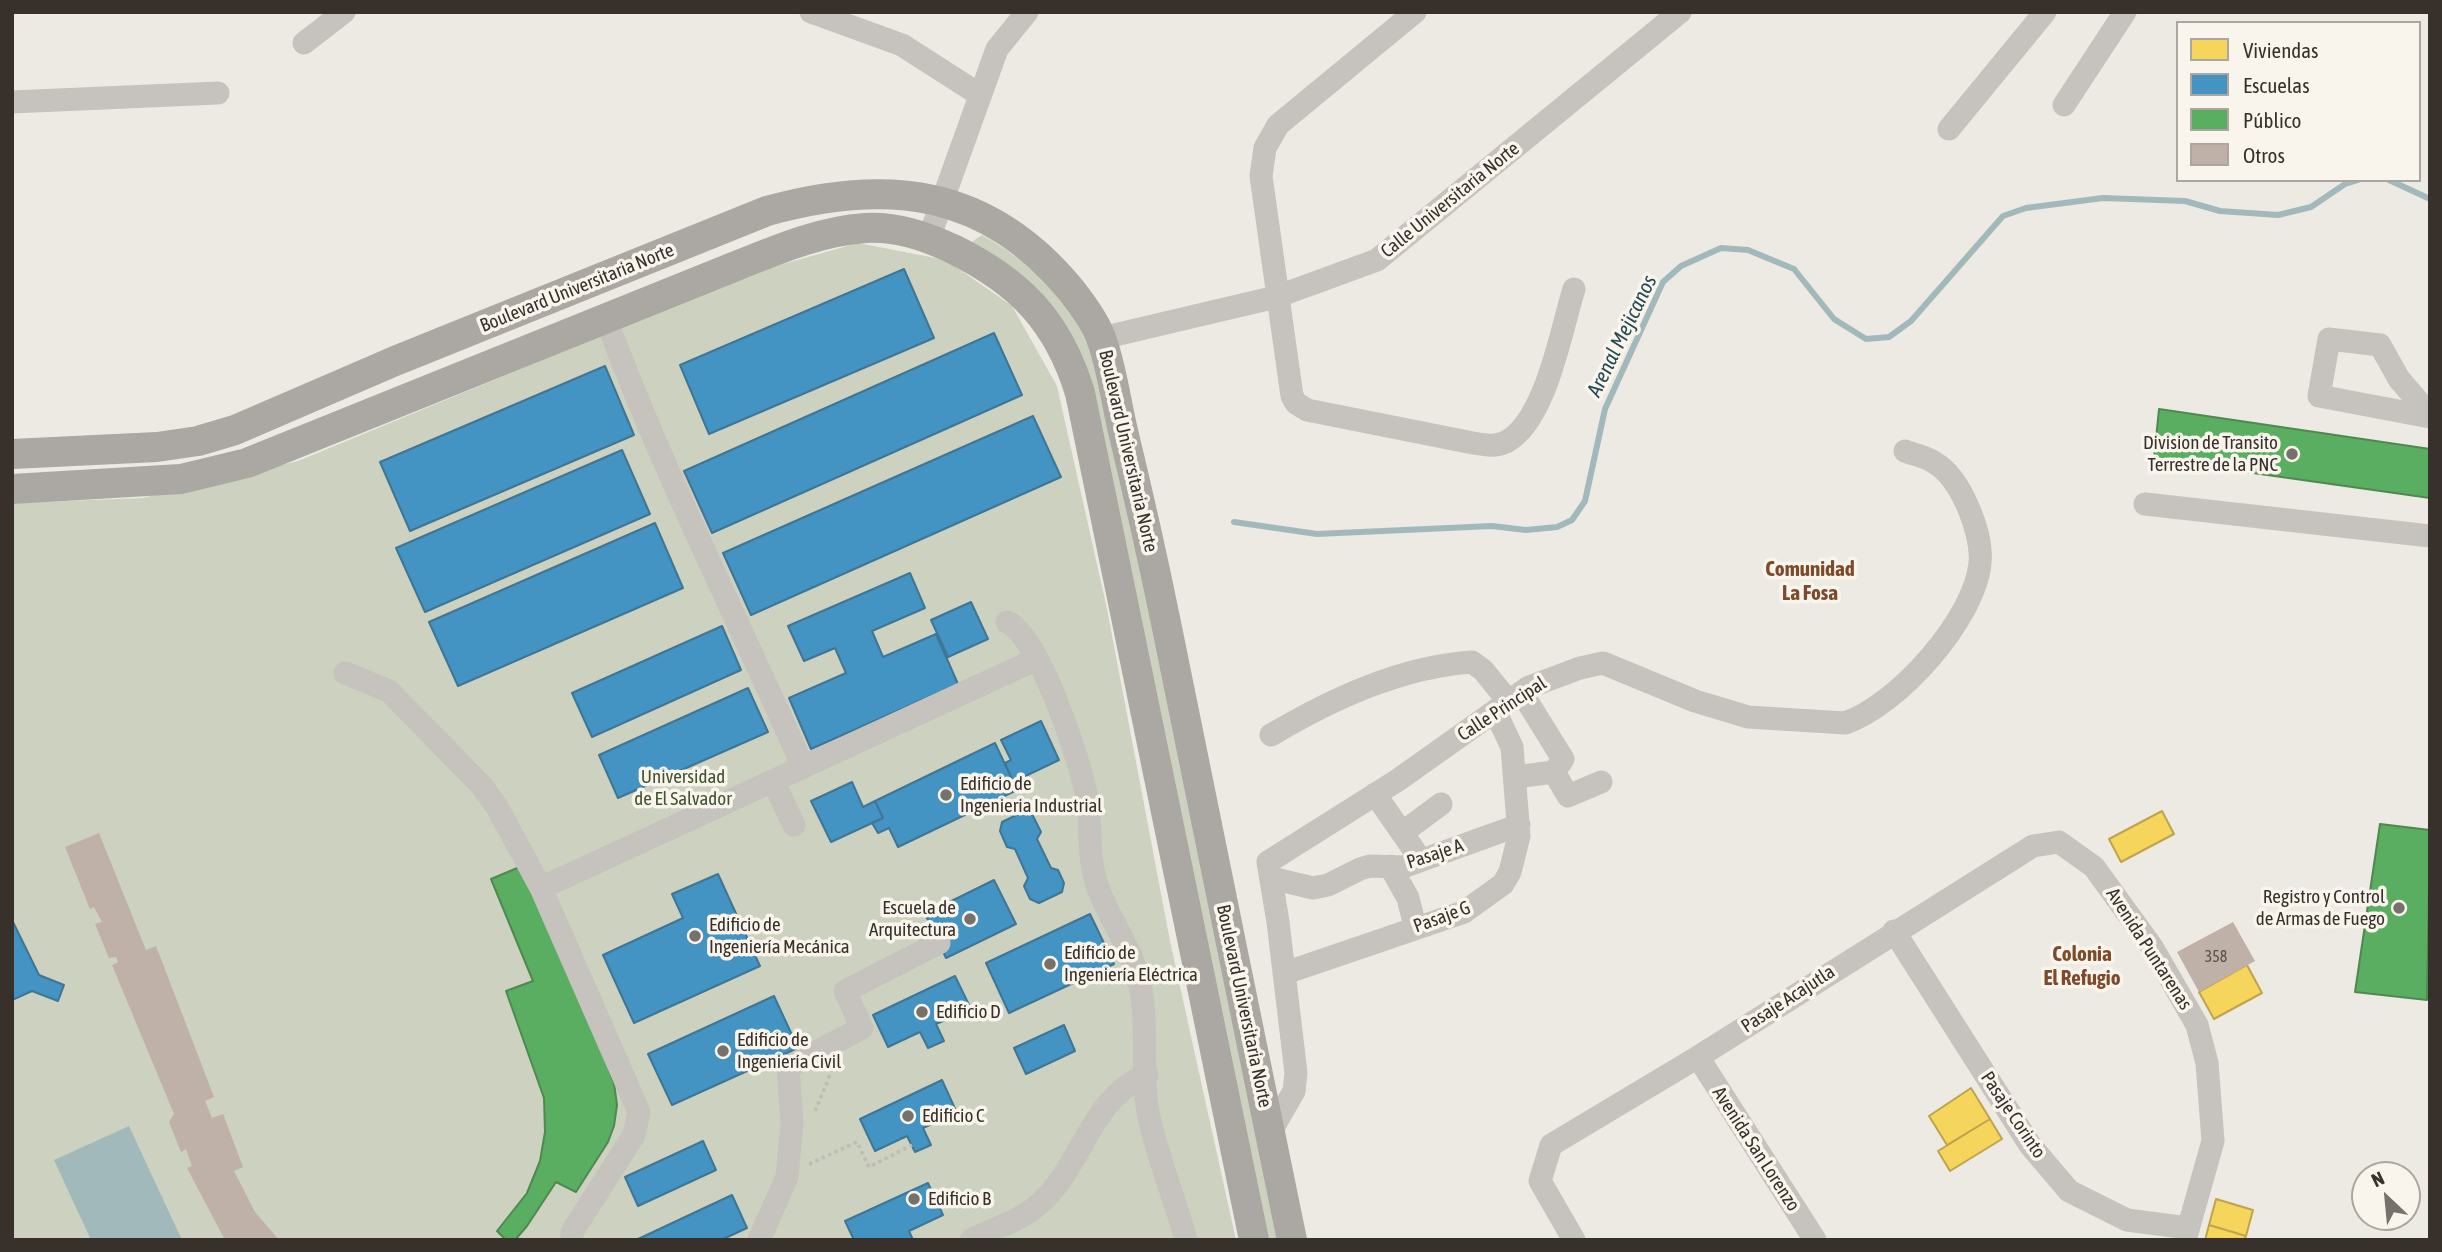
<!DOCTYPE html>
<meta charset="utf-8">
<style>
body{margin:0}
#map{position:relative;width:2442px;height:1252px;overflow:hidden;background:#edeae4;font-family:"Asap Condensed",sans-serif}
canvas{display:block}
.frame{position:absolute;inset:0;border:14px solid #37302b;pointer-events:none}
.legend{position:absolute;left:2176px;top:21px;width:245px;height:161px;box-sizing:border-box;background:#f9f5ec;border:2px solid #aba69f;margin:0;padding:9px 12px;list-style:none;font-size:21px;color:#37302b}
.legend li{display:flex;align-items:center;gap:14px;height:35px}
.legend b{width:35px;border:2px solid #aba69f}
.north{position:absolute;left:2351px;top:1161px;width:70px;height:70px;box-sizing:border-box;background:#f9f5ec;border:2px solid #aba69f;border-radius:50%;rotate:334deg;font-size:19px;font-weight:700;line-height:28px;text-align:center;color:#37302b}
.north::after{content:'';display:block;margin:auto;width:24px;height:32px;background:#77716c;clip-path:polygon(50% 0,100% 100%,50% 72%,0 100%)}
</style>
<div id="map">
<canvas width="2442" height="1252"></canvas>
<div class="frame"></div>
<ul class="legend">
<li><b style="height:19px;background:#f6d55c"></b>Viviendas</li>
<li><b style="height:19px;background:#4393c3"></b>Escuelas</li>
<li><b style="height:19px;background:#5aae61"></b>Público</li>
<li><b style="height:19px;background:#bfb1a8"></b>Otros</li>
</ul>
<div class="north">N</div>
</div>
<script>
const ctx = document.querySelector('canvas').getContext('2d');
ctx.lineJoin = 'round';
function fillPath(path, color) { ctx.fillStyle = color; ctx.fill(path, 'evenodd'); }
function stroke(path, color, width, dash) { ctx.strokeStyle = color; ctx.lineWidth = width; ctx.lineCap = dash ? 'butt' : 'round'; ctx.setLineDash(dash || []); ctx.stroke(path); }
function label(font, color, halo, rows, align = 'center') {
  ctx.font = font + ' "Asap Condensed",sans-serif'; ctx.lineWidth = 7; ctx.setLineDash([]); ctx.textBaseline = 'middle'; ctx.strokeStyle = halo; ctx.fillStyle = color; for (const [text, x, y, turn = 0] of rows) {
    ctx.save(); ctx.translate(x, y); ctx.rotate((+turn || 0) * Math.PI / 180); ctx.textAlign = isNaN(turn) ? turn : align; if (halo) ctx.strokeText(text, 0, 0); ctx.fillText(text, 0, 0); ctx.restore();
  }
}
fillPath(new Path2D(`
 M982 235C1043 270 1077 308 1101 375L1280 1240H1263L1088 390 971 247 973 241Z
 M858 243 946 260 1012 306 1057 386 1107 609 1170 941 1236 1240H12V503L143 498 298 461 758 271Z`), '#ccd2bf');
fillPath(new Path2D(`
 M129 1126 182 1240H91L54 1160Z`), '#a2b9bc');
const homes = new Path2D(`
 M2162 811 2174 834 2121 862 2109 839Z
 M2247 965 2262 993 2214 1019 2199 992Z
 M1971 1088 1990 1119 1947 1145 1929 1116Z
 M1990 1119 2002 1139 1950 1171 1938 1151Z
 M2216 1199 2253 1210 2246 1236 2209 1225Z
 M2209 1225 2246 1236 2244 1240H2205Z`);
fillPath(homes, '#f6d55c');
stroke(homes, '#bda44d', 2);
const schools = new Path2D(`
 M904 269 934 338 709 434 680 365Z
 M994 333 1022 395 712 533 684 471Z
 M605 366 634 435 410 531 380 462Z
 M1033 416 1061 477 751 615 723 553Z
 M622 450 650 514 425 612 396 548Z
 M655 523 683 588 458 686 429 622Z
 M910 573 925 608 872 631 883 657 936 634 958 684 811 749 789 698 846 673 835 648 804 661 788 626Z
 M971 602 988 639 948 657 931 620Z
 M722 626 741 670 592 737 572 693Z
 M748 688 768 732 618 798 599 755Z
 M1041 721 1059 760 1013 782 1005 763 1011 760 1001 740Z
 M995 743 1017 790 898 847 889 828 878 833 872 823 883 818 875 801Z
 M852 782 863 807 875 801 883 818 831 842 811 801Z
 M1025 811 1033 816 1041 832 1037 839 1051 868 1058 870 1064 883 1062 892 1039 903 1030 899 1024 886 1028 878 1015 849 1007 847 1000 831 1002 822Z
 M718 874 760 966 634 1023 603 955 683 918 672 894Z
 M994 880 1016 924 946 958 925 914Z
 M1090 914 1114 964 1009 1013 986 963Z
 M12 920 39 975 64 985 58 1001 32 991 12 1000Z
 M955 976 971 1009 936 1024 944 1041 928 1048 920 1032 888 1047 873 1015Z
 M774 996 798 1048 672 1105 648 1054Z
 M1064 1025 1075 1051 1026 1074 1014 1048Z
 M942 1080 957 1113 923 1128 931 1145 915 1152 907 1136 875 1151 860 1119Z
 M703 1141 716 1170 638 1206 625 1177Z
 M928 1183 943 1215 909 1231 913 1240H854L845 1221Z
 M732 1195 747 1228 721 1240H636Z`);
fillPath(schools, '#4393c3');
stroke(schools, '#3f7595', 2);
const public = new Path2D(`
 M2159 409 2430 449V498L2154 459Z
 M2380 824 2430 830 2427 1000 2355 992Z
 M522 866 602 1052 614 1083 617 1105 614 1126 608 1142 576 1192 556 1182 527 1226 515 1240H506L497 1231 527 1193 540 1161 545 1132 544 1098 506 991 533 981 491 879Z`);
fillPath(public, '#5aae61');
stroke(public, '#508851', 2);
stroke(new Path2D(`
 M2389 180 2430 199
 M1234 522 1317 534 1492 526 1526 530 1557 527 1572 520 1585 501 1605 409 1663 282 1681 266 1721 248 1748 250 1794 269 1834 319 1866 339 1889 337 1911 321 2003 216 2026 208 2103 198 2185 201 2220 211 2278 215 2311 207 2345 184 2358 180`), '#a2b9bc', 6);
fillPath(new Path2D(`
 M99 833 146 950 156 946 214 1097 205 1101 212 1118 223 1114 243 1167 234 1171 255 1212 279 1240H225L187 1168 192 1166 186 1149 181 1152 169 1122 174 1114 112 965 118 962 116 957 109 958 95 924 102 922 94 907 90 909 65 847Z
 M2233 922 2255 961 2199 992 2177 952Z`), '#bfb1a8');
stroke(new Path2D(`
 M815 1111 832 1070
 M809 1164 857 1142 869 1167 912 1145`), '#bfbbb5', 3.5, [3.5, 3.5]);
stroke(new Path2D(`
 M811 12 902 45 980 95
 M1415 12 1278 125 1265 148 1261 176 1292 396 1296 403 1307 410 1473 443C1485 445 1495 447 1506 442 1546 421 1561 330 1574 289
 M304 43 344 12
 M12 102 218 93
 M2064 105 2125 12
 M1949 129 2045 12
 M929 238 997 49 1027 12
 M606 319C663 472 737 617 803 767
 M1102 338 1276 297 1377 260 1680 12
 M2430 415 2399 379 2380 345 2329 339 2319 396 2430 417
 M2145 504 2430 536
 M1007 622C1039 635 1081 763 1087 798 1092 828 1087 858 1098 888 1110 921 1133 949 1140 985 1149 1028 1140 1075 1149 1117 1158 1159 1175 1199 1186 1240
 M345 673 389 691 482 786 497 807 541 888 639 1112 634 1135 572 1232V1240
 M1522 693 1563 759 1554 772
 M1271 735C1332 699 1400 667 1472 662L1483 670 1509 702
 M1515 777 1554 772 1568 796 1601 782
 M773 781 794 825
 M1375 794 1421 860
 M1402 833 1441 804
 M1390 866 1408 898 1415 926
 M1271 878 1313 888 1328 885 1360 869 1370 866 1403 867 1519 825
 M541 888 1037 659
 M1894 931 2030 1145 2069 1191 2127 1220 2188 1228
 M1285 973 1464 912 1503 884 1510 872 1519 836 1512 747 1495 711
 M1698 1057 1815 1240
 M1270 1133 1294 1091 1296 1073 1278 922 1268 862 1398 780 1529 687 1580 668 1603 663 1695 701 1748 717 1845 723C1897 706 1975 619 1980 563 1983 534 1961 478 1935 463 1927 457 1915 455 1905 451
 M759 1240 787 1177 792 1123 788 1067 862 1028 845 991 939 943
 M971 1240C992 1229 1020 1221 1038 1205 1083 1167 1089 1098 1147 1075
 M1574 1240 1540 1181 1551 1145 1698 1057 2033 846 2059 842 2094 867 2152 947 2197 1025 2207 1063 2213 1141 2185 1240`), '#c6c2bd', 23);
stroke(new Path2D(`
 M12 454 157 447 198 441 235 430 395 361 767 211C887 178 987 188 1071 290 1082 304 1097 324 1102 341 1112 369 1116 401 1123 431 1138 493 1152 555 1165 618 1207 825 1249 1033 1292 1240
 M12 489 181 479 247 463 741 264C781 248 822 231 865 228 896 226 925 236 953 249 1020 282 1058 321 1080 393L1254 1240`), '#aba7a2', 30);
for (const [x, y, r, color] of [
 [2292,454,7,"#77716c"],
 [946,795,7,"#77716c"],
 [2399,908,7,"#77716c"],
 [970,919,7,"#77716c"],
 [695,936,7,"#77716c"],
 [1050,964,7,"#77716c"],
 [922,1012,7,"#77716c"],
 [723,1051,7,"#77716c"],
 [908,1116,7,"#77716c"],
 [914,1199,7,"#77716c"]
]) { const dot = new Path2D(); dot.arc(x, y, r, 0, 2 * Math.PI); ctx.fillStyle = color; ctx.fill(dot); stroke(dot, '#f9f5ec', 2.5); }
label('16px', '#59504a', null, [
 ["358",2216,957]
]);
label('19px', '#37302b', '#f9f5ec', [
 ["Calle Universitaria Norte",1450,200,-39],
 ["Boulevard Universitaria Norte",577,288,-22],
 ["Boulevard Universitaria Norte",1128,451,77],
 ["Calle Principal",1502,709,-33],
 ["Pasaje A",1435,854,-18],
 ["Pasaje G",1442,917,-20],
 ["Avenida Puntarenas",2149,949,57],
 ["Pasaje Acajutla",1788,999,-33],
 ["Boulevard Universitaria Norte",1244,1006,78],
 ["Pasaje Corinto",2013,1115,56],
 ["Avenida San Lorenzo",1756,1149,57]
]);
label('19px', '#37302b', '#f9f5ec', [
 ["Division de Transito",2278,443,"right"],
 ["Terrestre de la PNC",2278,465,"right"],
 ["Edificio de",960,784],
 ["Ingenieria Industrial",960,806],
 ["Registro y Control",2385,897,"right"],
 ["de Armas de Fuego",2385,919,"right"],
 ["Escuela de",956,908,"right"],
 ["Arquitectura",956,930,"right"],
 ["Edificio de",709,925],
 ["Ingeniería Mecánica",709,947],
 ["Edificio de",1064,953],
 ["Ingeniería Eléctrica",1064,975],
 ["Edificio D",936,1012],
 ["Edificio de",737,1040],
 ["Ingeniería Civil",737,1062],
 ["Edificio C",922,1116],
 ["Edificio B",928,1199]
], 'left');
label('19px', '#425331', '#f9f5ec', [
 ["Universidad",683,777],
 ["de El Salvador",683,799]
]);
label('italic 21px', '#244b55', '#f9f5ec', [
 ["Arenal Mejicanos",1622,336,-64]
]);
label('bold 21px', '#7e4a2c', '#f9f5ec', [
 ["Comunidad",1810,569],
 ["La Fosa",1810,593],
 ["Colonia",2082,954],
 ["El Refugio",2082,978]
]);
</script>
